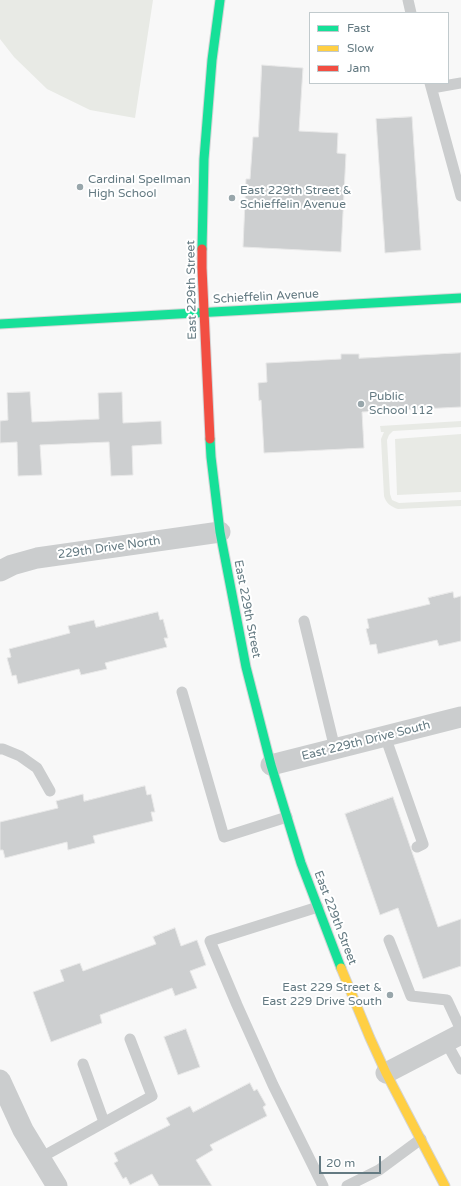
<!DOCTYPE html>
<style>
body{margin:0}
#map{position:relative;width:461px;height:1186px;overflow:hidden;background:#f8f8f8;font-family:"Varela Round",sans-serif}
canvas{display:block}
.legend{position:absolute;left:309px;top:12px;width:140px;height:72px;box-sizing:border-box;background:#fff;border:1px solid #c1cacd;margin:0;padding:5px 7px;list-style:none;font-size:12px;color:#647a82}
.legend li{display:flex;align-items:center;gap:8px;height:20px}
.legend b{width:20px;border:1px solid #c1cacd}
.scale{position:absolute;left:319px;top:1156px;width:62px;height:18px;box-sizing:border-box;border:2px solid #647a82;border-top:0;padding-left:5px;font-size:12px;line-height:14px;white-space:nowrap;color:#647a82;-webkit-text-stroke:3px #fff;paint-order:stroke}
</style>
<div id="map">
<canvas width="461" height="1186"></canvas>
<ul class="legend">
<li><b style="height:5px;background:#16e098"></b>Fast</li>
<li><b style="height:5px;background:#ffcf43"></b>Slow</li>
<li><b style="height:5px;background:#f24e42"></b>Jam</li>
</ul>
<div class="scale">20 m</div>
</div>
<script>
const ctx = document.querySelector('canvas').getContext('2d');
ctx.lineJoin = 'round';
function fillPath(path, color) { ctx.fillStyle = color; ctx.fill(path, 'evenodd'); }
function stroke(path, color, width, dash) { ctx.strokeStyle = color; ctx.lineWidth = width; ctx.lineCap = dash ? 'butt' : 'round'; ctx.setLineDash(dash || []); ctx.stroke(path); }
function label(font, color, halo, rows, align = 'center') {
  ctx.font = font + ' "Varela Round",sans-serif'; ctx.lineWidth = 4; ctx.setLineDash([]); ctx.textBaseline = 'middle'; ctx.strokeStyle = halo; ctx.fillStyle = color; for (const [text, x, y, turn = 0] of rows) {
    ctx.save(); ctx.translate(x, y); ctx.rotate((+turn || 0) * Math.PI / 180); ctx.textAlign = isNaN(turn) ? turn : align; if (halo) ctx.strokeText(text, 0, 0); ctx.fillText(text, 0, 0); ctx.restore();
  }
}
fillPath(new Path2D(`
 M0 0H153L135 118 90 110 47 89 14 57 0 39Z
 M461 421V427L393 431 389 435 387 440 390 494 392 500 399 503 461 500V506L398 509C391 507 386 503 384 496L381 439 384 432H381L380 426Z
 M461 434V492L397 495 395 439Z`), '#e8eae5');
const building = new Path2D(`
 M262 65 303 68 299 131 338 133 337 153 346 154 341 252 243 247 246 179H250L253 137H258Z
 M412 117 421 250 385 253 376 119Z
 M461 353V407L362 412 364 448 264 453 261 400 259 401 258 383 267 382 266 363 341 359V354H359V358Z
 M30 392 32 422 99 419 98 393 122 392 123 423 161 421 162 444 132 446 133 475 111 476 109 442 40 445 42 475 18 476 17 442 0 443V421L8 420 7 393Z
 M453 592 454 598 461 596V641L439 646 437 640 378 654 376 644 370 645 366 629 369 628 367 619 430 604 428 598Z
 M158 612 160 620 163 619 168 638H164L167 647 105 663 107 669 81 675 79 669 18 684 16 675 12 676 7 658 11 657 9 649 70 633 68 626 94 620 96 627Z
 M145 786 147 795 151 794 155 812H151L153 821 93 836 95 843 68 850 67 842 5 858 3 850H0V822L58 808 56 801 83 794 84 801Z
 M393 797 438 927 461 919V966L423 979 398 908 380 915 345 814Z
 M175 928 181 946 197 940 206 965 190 971 197 988 175 996 172 988 100 1015 102 1023 51 1042 33 992 64 981 60 970 80 963 83 971 156 944 153 937Z
 M186 1029 200 1067 178 1075 164 1037Z
 M250 1083 254 1091 257 1089 266 1105 263 1107 267 1116 210 1145 213 1150 196 1160 212 1186H159L152 1174 130 1185 126 1177 123 1179 114 1163 118 1161 114 1153 170 1125 166 1118 190 1106 193 1112Z`);
fillPath(building, '#cdcfd0');
stroke(building, '#e8e8e8', 1);
const fast = new Path2D(`
 M202 249 204 159 212 60 220 0
 M0 324 461 298
 M210 439 211 457 220 532 246 667 271 765 301 863 341 968`);
const slow = new Path2D(`
 M341 968 370 1038 386 1073 445 1186`);
const jam = new Path2D(`
 M202 249V268L210 439`);
stroke(fast, '#d4d5d6', 11);
stroke(slow, '#d4d5d6', 11);
stroke(jam, '#d4d5d6', 11);
stroke(new Path2D(`
 M408 0 411 13
 M430 83 461 196
 M432 88 461 83
 M304 621 335 749
 M182 692 224 837 287 817
 M385 736 423 844 417 847
 M0 749H3L20 756 37 768 50 791
 M318 907 210 941 237 1005 273 1085 323 1186
 M389 940 411 996 447 1000 461 1030
 M446 1042 461 1069
 M83 1064 104 1122
 M40 1158 152 1096 130 1039
 M347 1186 379 1170 421 1139`), '#cbcdce', 11);
stroke(new Path2D(`
 M0 571 12 565 37 558 220 532
 M271 765 461 717
 M386 1073 461 1034
 M0 1080 23 1130 57 1186`), '#cbcdce', 21);
stroke(fast, '#16e098', 9);
stroke(slow, '#ffcf43', 9);
stroke(jam, '#f24e42', 9);
for (const [x, y, r, color] of [
 [80,187,4,"#98a6ab"],
 [232,198,4,"#98a6ab"],
 [361,404,4,"#98a6ab"],
 [390,995,4,"#98a6ab"]
]) { const dot = new Path2D(); dot.arc(x, y, r, 0, 2 * Math.PI); ctx.fillStyle = color; ctx.fill(dot); stroke(dot, '#fff', 1.5); }
label('12px', '#647a82', '#fff', [
 ["Cardinal Spellman",88,180],
 ["High School",88,194],
 ["East 229th Street &",240,191],
 ["Schieffelin Avenue",240,205],
 ["Public",369,397],
 ["School 112",369,411],
 ["East 229 Street &",382,988,"right"],
 ["East 229 Drive South",382,1002,"right"]
], 'left');
label('12px', '#647a82', '#fff', [
 ["East 229th Street",192,290,-91],
 ["Schieffelin Avenue",266,297,-3],
 ["229th Drive North",109,548,-8],
 ["East 229th Street",247,609,79],
 ["East 229th Drive South",366,741,-14],
 ["East 229th Street",335,918,69]
]);
</script>
